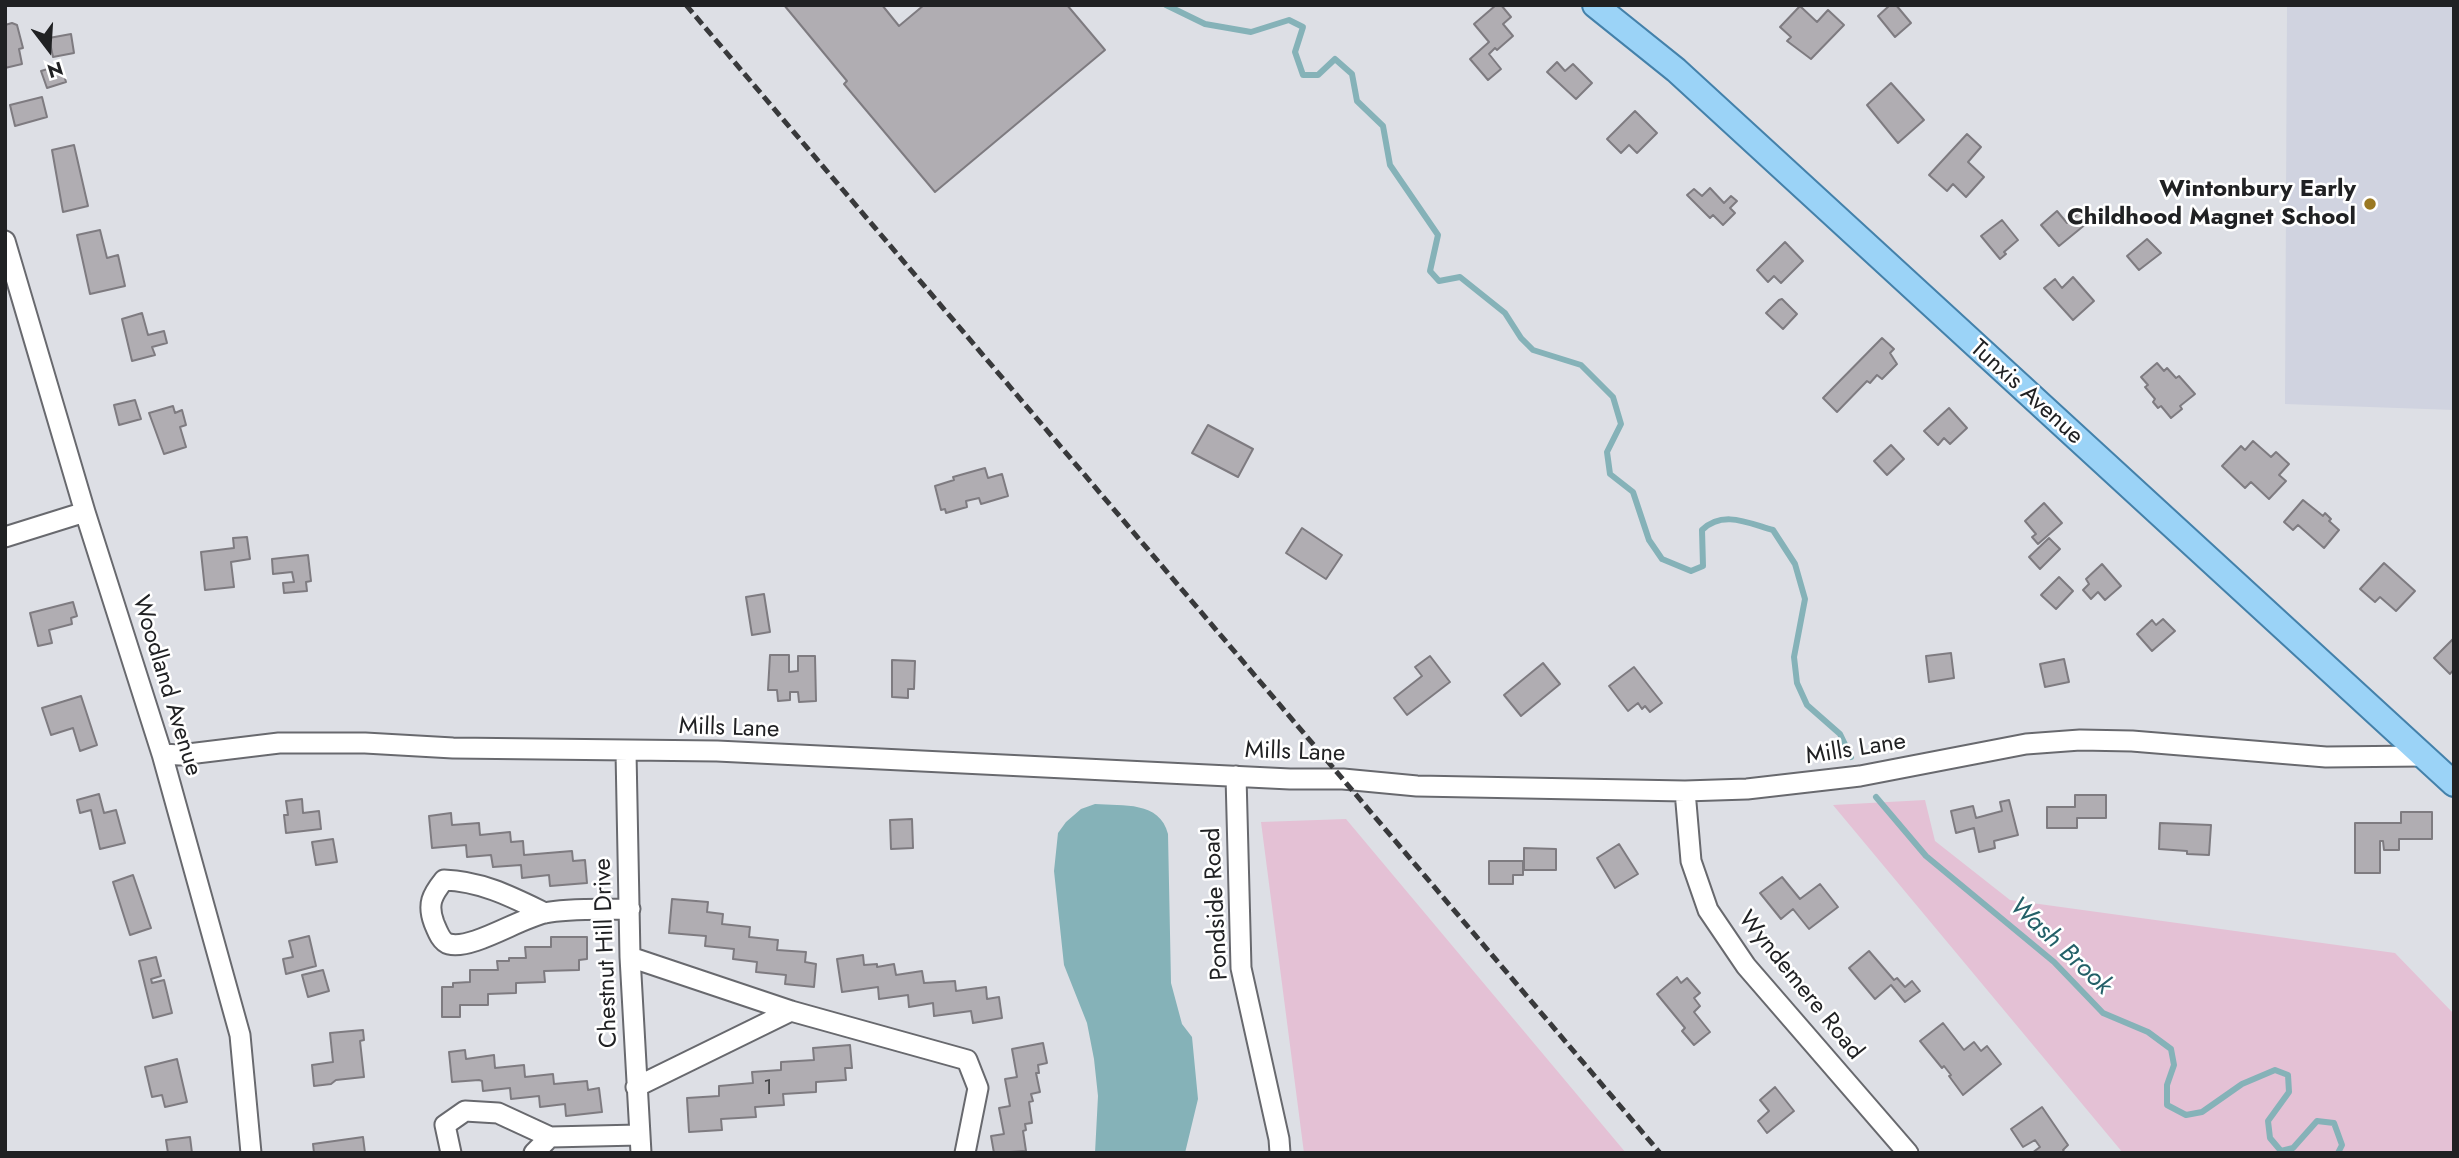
<!DOCTYPE html>
<style>
body{margin:0}
#map{position:relative;width:2459px;height:1158px;overflow:hidden;background:#dddfe5;font-family:Jost,sans-serif}
canvas{display:block}
.frame{position:absolute;inset:0;border:7px solid #202123;pointer-events:none}
.north{position:absolute;left:14px;top:14px;width:70px;height:70px;-webkit-text-stroke:5px #fff;paint-order:stroke;rotate:163deg;font-size:19px;font-weight:700;line-height:28px;text-align:center;color:#202123}
.north::after{content:'';display:block;margin:auto;width:24px;height:32px;background:#202123;clip-path:polygon(50% 0,100% 100%,50% 72%,0 100%)}
</style>
<div id="map">
<canvas width="2459" height="1158"></canvas>
<div class="frame"></div>
<div class="north">N</div>
</div>
<script>
const ctx = document.querySelector('canvas').getContext('2d');
ctx.lineJoin = 'round';
function fillPath(path, color) { ctx.fillStyle = color; ctx.fill(path, 'evenodd'); }
function stroke(path, color, width, dash) { ctx.strokeStyle = color; ctx.lineWidth = width; ctx.lineCap = dash ? 'butt' : 'round'; ctx.setLineDash(dash || []); ctx.stroke(path); }
function label(font, color, halo, rows, align = 'center') {
  ctx.font = font + ' Jost,sans-serif'; ctx.lineWidth = 5; ctx.setLineDash([]); ctx.textBaseline = 'middle'; ctx.strokeStyle = halo; ctx.fillStyle = color; for (const [text, x, y, turn = 0] of rows) {
    ctx.save(); ctx.translate(x, y); ctx.rotate((+turn || 0) * Math.PI / 180); ctx.textAlign = isNaN(turn) ? turn : align; if (halo) ctx.strokeText(text, 0, 0); ctx.fillText(text, 0, 0); ctx.restore();
  }
}
fillPath(new Path2D(`
 M2287 5H2454V410L2285 404Z`), '#d0d3e0');
fillPath(new Path2D(`
 M1925 800 1935 841 2010 900 2395 953 2454 1014V1153H2123L1833 805Z
 M1346 819 1626 1153H1304L1261 822Z`), '#e4c1d5');
fillPath(new Path2D(`
 M1095 804C1123 806 1160 801 1168 834L1171 983 1182 1024 1192 1037 1198 1099 1185 1153H1095L1098 1096 1094 1059 1087 1023 1064 965 1054 871 1058 833 1066 822 1081 809Z`), '#85b2b8');
stroke(new Path2D(`
 M1166 5 1205 24 1251 32 1289 20 1303 27 1295 52 1303 75H1318L1335 59 1352 74 1357 101 1383 126 1390 165 1438 235 1430 271 1439 281 1460 277 1505 313 1521 338 1533 350 1581 365 1613 397 1621 424 1607 452 1610 474 1633 492 1649 540 1662 559 1691 571 1703 566 1702 530C1723 510 1748 523 1773 530L1795 564 1805 599 1794 657 1797 683 1807 705 1840 734 1851 757
 M1876 797 1926 856 2054 962 2103 1013 2148 1032 2171 1049 2174 1065 2167 1085V1105L2186 1115 2202 1112 2242 1084 2275 1070 2288 1075 2289 1092 2268 1121 2270 1138 2281 1151 2293 1148 2317 1121 2334 1123 2342 1145 2338 1153`), '#85b2b8', 6);
const building = new Path2D(`
 M784 5H882L899 26 924 5H1067L1105 50 935 192 844 84 847 81Z
 M1496 5H1501L1511 17 1503 24 1513 36 1497 50 1495 48 1489 54 1501 69 1488 80 1470 59 1489 42 1474 24Z
 M1890 5H1896L1911 23 1895 37 1878 16Z
 M1800 6 1817 22 1828 10 1844 25 1811 59 1787 41 1791 37 1780 27Z
 M12 23 17 25 23 48 19 49 22 64 5 68V25Z
 M71 34 74 53 53 57 49 38Z
 M1557 62 1565 71 1573 64 1592 83 1576 99 1547 72Z
 M61 65 66 82 47 88 41 71Z
 M1891 83 1924 120 1898 143 1867 105Z
 M42 97 47 117 15 126 10 105Z
 M1635 111 1657 133 1637 153 1629 145 1621 153 1607 139Z
 M1967 134 1981 147 1968 162 1984 177 1966 197 1953 184 1947 191 1929 175Z
 M74 145 88 206 63 212 52 150Z
 M1710 188 1724 203 1731 196 1737 201 1730 208 1735 213 1723 225 1713 215 1710 218 1687 195 1694 189 1702 196Z
 M2083 209 2092 219 2059 246 2041 225 2057 211 2067 223Z
 M2002 220 2018 240 2004 252 2006 254 2000 259 1981 236Z
 M100 230 107 258 118 255 125 286 90 294 77 235Z
 M2147 239 2161 253 2139 270 2127 256Z
 M1785 242 1803 261 1781 283 1774 276 1768 282 1757 270Z
 M2073 277 2094 301 2073 320 2044 288 2055 279 2062 288Z
 M1782 299 1797 314 1783 329 1766 313 1779 300Z
 M142 313 148 335 164 331 167 343 152 347 155 355 132 361 122 319Z
 M1882 338 1894 349 1890 353 1897 364 1882 379 1877 375 1870 383 1867 381 1837 412 1823 398Z
 M2157 363 2164 371 2167 368 2176 378 2179 376 2195 394 2180 406 2182 409 2171 418 2161 406 2158 408 2153 402 2155 399 2145 387 2148 385 2141 377Z
 M135 400 141 419 119 425 114 405Z
 M173 406 175 413 182 410 186 425 180 427 186 447 164 454 149 413Z
 M1949 408 1967 428 1950 444 1944 438 1938 445 1924 431Z
 M1208 425 1253 449 1238 477 1192 453Z
 M2253 441 2271 457 2276 452 2289 464 2279 475 2286 481 2269 499 2251 482 2245 488 2222 466 2241 446 2245 450Z
 M1891 445 1904 459 1887 475 1874 461Z
 M985 468 988 478 1002 474 1008 496 981 504 979 498 966 501 967 507 946 513 945 509 941 510 935 486 954 480 953 477Z
 M2303 500 2323 516 2325 513 2331 519 2329 521 2339 530 2324 548 2298 525 2293 530 2284 522Z
 M2044 503 2062 523 2038 544 2032 537 2036 534 2025 521Z
 M1302 528 1342 555 1326 579 1286 553Z
 M247 537 250 559 231 562 234 587 205 590 201 552 234 548 233 538Z
 M2049 538 2060 549 2040 569 2029 557Z
 M308 555 311 581 306 582 307 591 284 593 283 583 294 582 292 572 273 574 272 559Z
 M2384 563 2415 591 2396 611 2380 597 2375 602 2360 589Z
 M2102 564 2121 586 2105 600 2098 592 2091 599 2083 590 2089 584 2086 579Z
 M2059 577 2073 591 2056 609 2041 595Z
 M764 594 770 632 752 635 746 597Z
 M73 602 77 616 71 618 72 624 49 630 52 643 38 646 30 613Z
 M2163 619 2175 631 2152 651 2137 634 2152 620 2156 625Z
 M2454 638V669L2450 674 2434 658Z
 M1951 653 1954 678 1929 682 1926 656Z
 M770 655H789V672L798 671V656H815L816 701 799 702 798 692H790V700L778 701 777 690H768Z
 M1430 656 1450 682 1407 715 1394 698 1422 676 1415 667Z
 M2064 659 2069 682 2045 687 2040 664Z
 M892 660 915 661 914 689H908V698L892 697Z
 M1543 663 1560 684 1521 716 1504 695Z
 M1634 667 1662 703 1650 712 1645 706 1642 709 1638 703 1628 711 1609 686Z
 M81 696 97 745 80 751 73 728 51 735 42 708Z
 M99 794 104 813 116 810 125 843 100 849 91 810 80 813 77 800Z
 M2075 795H2106V818H2077V828H2047V807H2075Z
 M302 799 303 813 319 811 321 829 286 833 284 815H288L286 801Z
 M2009 800 2018 835 1994 841 1995 848 1979 852 1974 828 1956 833 1951 811 1973 806 1976 818 2002 811 2000 802Z
 M2401 812H2432V839H2399V850H2384L2383 841H2380V873H2355V823H2401Z
 M451 813 452 825 479 823 480 835 510 832 511 842 523 841 524 855 572 851 573 861 585 860 587 883 550 886 549 875 522 878 521 865 493 867 491 855 467 857 466 845 432 848 429 816Z
 M912 819 913 848 891 849 890 820Z
 M2160 823 2211 825 2209 855 2187 854V851L2159 849Z
 M333 839 337 862 316 865 312 842Z
 M1619 844 1638 874 1615 888 1597 858Z
 M1524 848 1556 849V870H1524Z
 M1489 861H1523V875H1513V884H1489Z
 M133 875 151 928 130 935 113 882Z
 M1782 877 1800 899 1820 884 1838 907 1809 929 1793 909 1781 919 1760 893Z
 M672 899 708 902 707 912 723 914 722 924 750 927 749 937 778 940 777 950 806 952 805 962 816 964 814 987 785 984 786 975 756 972 757 962 733 959 734 949 705 946 706 936 669 933Z
 M309 936 316 966 286 974 283 959 293 957 289 941Z
 M551 937H587V959L579 960V970L544 971 545 982 516 983V993L488 994V1005H460V1017H442V987H453V983L470 982V970H498L497 961H509V958H526L525 947H551Z
 M1869 951 1894 980 1897 978 1905 987 1912 981 1920 991 1905 1002 1891 985 1875 999 1849 968Z
 M863 955 864 965 877 964V967L894 964 896 975 922 971 924 983 955 981 956 991 986 987 987 999 999 997 1002 1018 973 1023 971 1011 934 1016 933 1003 909 1007 908 995 879 999 878 987 842 992 837 959Z
 M156 957 161 976 151 979 152 983 164 980 172 1013 153 1018 139 961Z
 M323 970 329 991 308 997 302 975Z
 M1677 977 1681 983 1687 978 1700 993 1694 998 1700 1006 1694 1012 1710 1032 1694 1045 1682 1031 1685 1028 1657 994Z
 M1943 1023 1964 1050 1974 1042 1981 1051 1987 1046 2001 1064 1963 1095 1949 1076 1951 1075 1944 1066 1942 1068 1920 1041Z
 M363 1030 364 1040 360 1041 364 1077 336 1080 331 1084 314 1086 312 1065 333 1062 330 1033Z
 M1043 1043 1047 1063 1038 1065 1039 1073H1036L1040 1092 1031 1094 1033 1101 1029 1102 1032 1123 1025 1124 1026 1130 1023 1131 1026 1151 994 1153 991 1136 1004 1134 999 1108 1010 1106 1005 1079 1017 1077 1012 1049Z
 M850 1045 852 1068H845L846 1080 816 1082V1092L783 1094 784 1105 755 1107 756 1117 721 1119 722 1130 689 1132 687 1098 719 1096V1086L753 1083 752 1072 781 1070V1062L814 1060 813 1048Z
 M465 1050 466 1059 494 1055 495 1068 524 1065 525 1077 553 1074 554 1084 587 1081 588 1090 599 1088 602 1112 566 1116 565 1104 540 1107 539 1096 511 1099 510 1088 483 1091 482 1081 479 1080 452 1082 449 1052Z
 M177 1059 187 1102 165 1107 162 1095 152 1097 145 1067Z
 M1775 1087 1794 1111 1767 1133 1758 1121 1769 1111 1760 1100Z
 M2042 1107 2068 1145 2063 1150 2065 1153H2032L2040 1147 2035 1140 2023 1147 2011 1129Z
 M190 1137 192 1153H168L166 1140Z
 M363 1137 365 1153H314L313 1144Z`);
fillPath(building, '#b0adb2');
stroke(building, '#7e7b80', 2);
const minor = new Path2D(`
 M5 241 85 512 162 754 240 1035 251 1153
 M5 537 85 512
 M626 752 630 957 641 1153
 M162 754 180 755 279 743H365L453 748 717 751 1290 779H1343L1417 786 1685 791 1747 789 1860 776 2026 744 2080 740 2132 741 2326 757 2422 756
 M1236 776 1241 968 1279 1139 1280 1153
 M1685 791 1691 861 1708 910 1746 966 1908 1153
 M545 913C512 897 481 881 444 880 432 895 427 904 434 923 437 930 441 942 449 944 472 950 520 918 545 913 568 908 606 910 630 909
 M630 957 791 1011 967 1060 978 1088 965 1153
 M636 1087 791 1011
 M451 1153 445 1125 465 1111 498 1113 550 1137 639 1135
 M534 1153 550 1137`);
const major = new Path2D(`
 M1595 5 1676 70 2454 784`);
stroke(minor, '#68696e', 23);
stroke(major, '#4481aa', 28);
stroke(minor, '#fff', 19);
stroke(major, '#9bd3f7', 24);
stroke(new Path2D(`
 M686 5 1660 1153`), '#38393b', 5, [10, 5]);
for (const [x, y, r, color] of [
 [2370,204,7,"#9a7822"]
]) { const dot = new Path2D(); dot.arc(x, y, r, 0, 2 * Math.PI); ctx.fillStyle = color; ctx.fill(dot); stroke(dot, '#fff', 2.5); }
label('21px', '#444447', null, [
 ["1",768,1089]
]);
label('bold 24px', '#202123', '#fff', [
 ["Wintonbury Early",2356,190],
 ["Childhood Magnet School",2356,218]
], 'right');
label('24px', '#202123', '#fff', [
 ["Tunxis Avenue",2026,393,42],
 ["Woodland Avenue",166,686,73],
 ["Mills Lane",729,729,2],
 ["Mills Lane",1856,750,-9],
 ["Mills Lane",1295,753,2],
 ["Pondside Road",1217,904,-93],
 ["Chestnut Hill Drive",607,953,-92],
 ["Wyndemere Road",1800,986,51]
]);
label('italic 26px', '#236068', '#fff', [
 ["Wash Brook",2060,947,43]
]);
</script>
